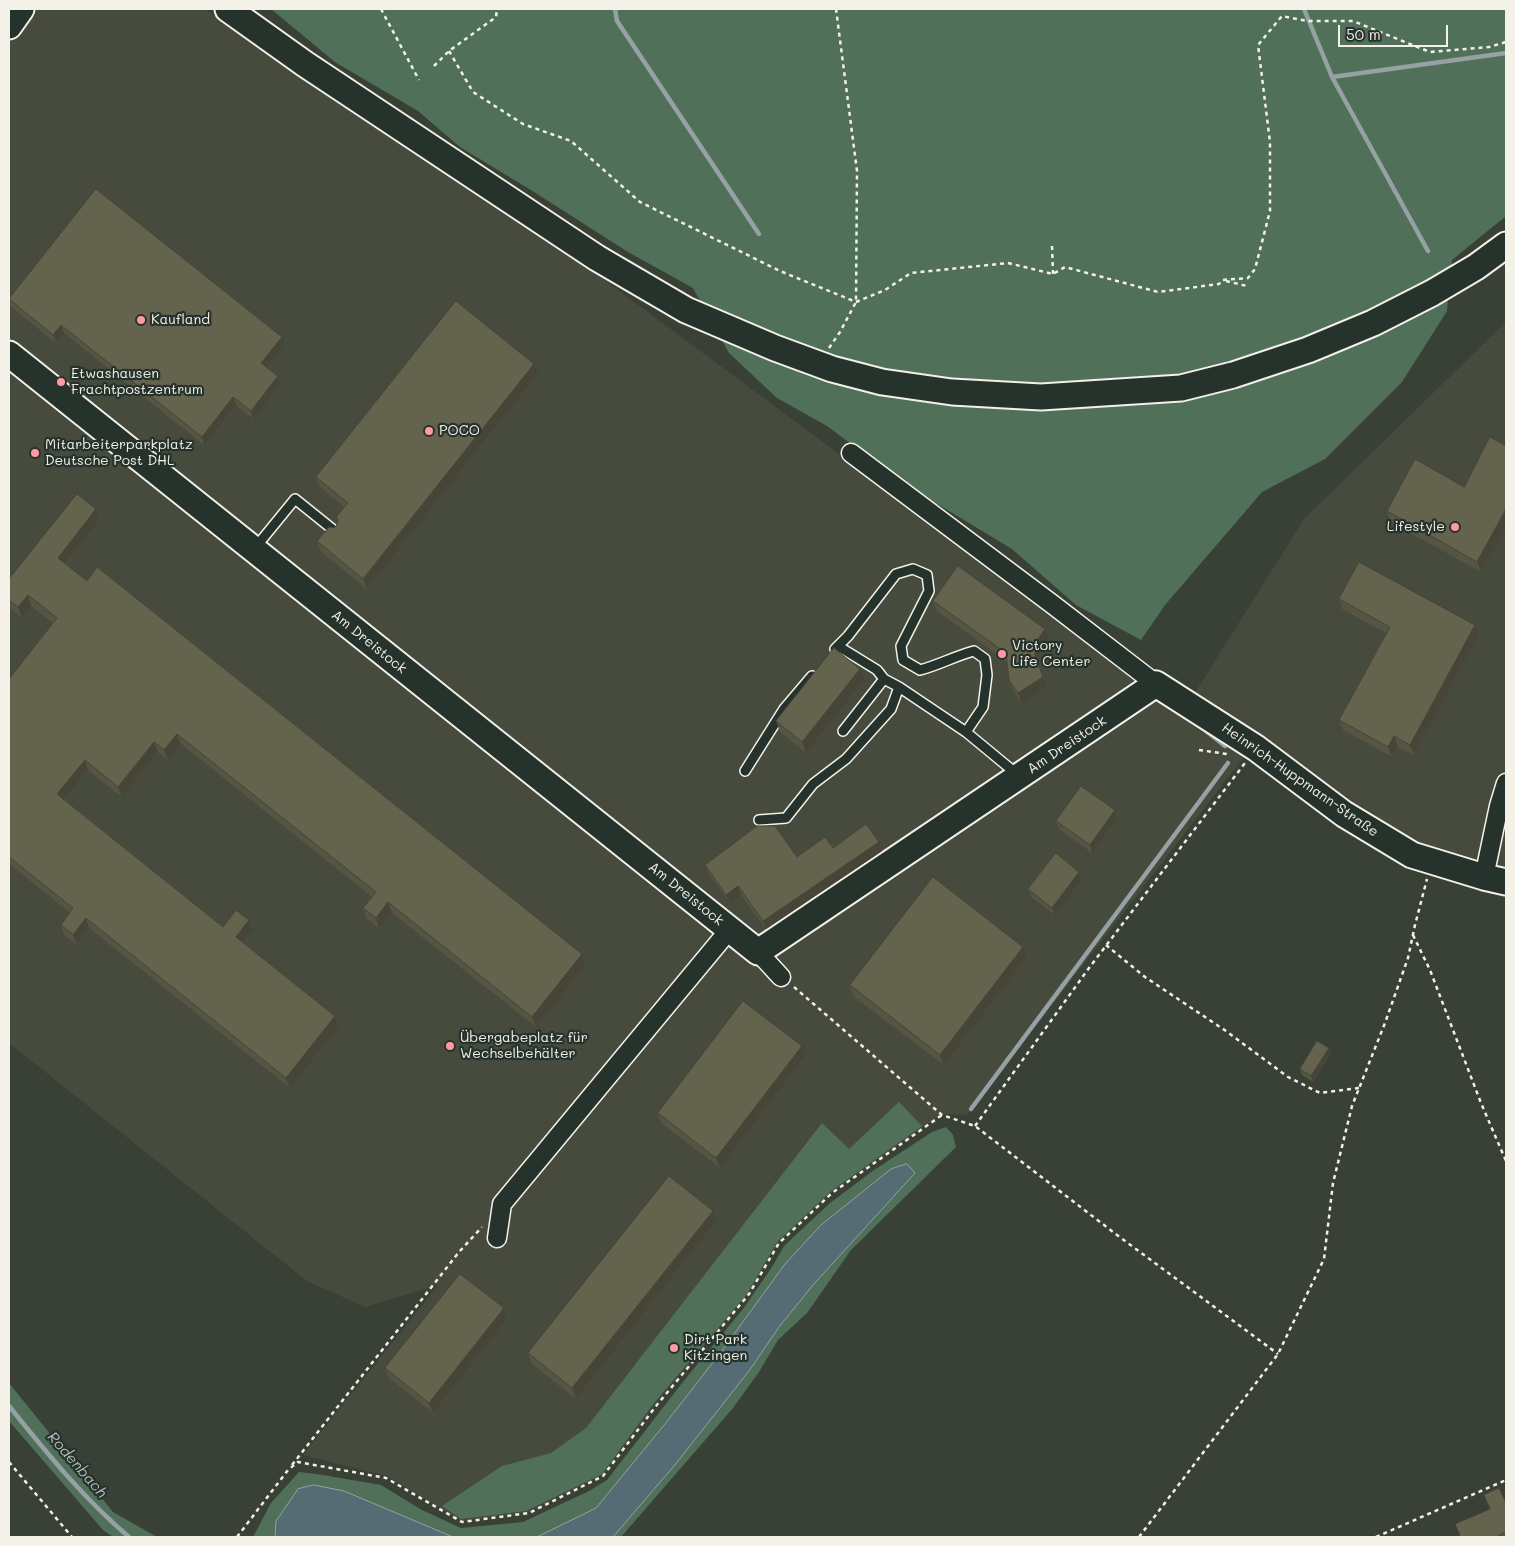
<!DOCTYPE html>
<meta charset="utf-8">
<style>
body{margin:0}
#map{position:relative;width:1515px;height:1546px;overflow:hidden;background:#394137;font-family:Mali,sans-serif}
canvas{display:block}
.frame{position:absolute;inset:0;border:10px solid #f4f1e8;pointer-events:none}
.scale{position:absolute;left:1338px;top:25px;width:110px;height:22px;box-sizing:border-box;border:2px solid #f4f1e8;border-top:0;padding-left:6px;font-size:15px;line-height:18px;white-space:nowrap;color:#f4f1e8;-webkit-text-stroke:4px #26332d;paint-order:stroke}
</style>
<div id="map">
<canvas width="1515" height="1546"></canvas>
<div class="frame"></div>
<div class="scale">50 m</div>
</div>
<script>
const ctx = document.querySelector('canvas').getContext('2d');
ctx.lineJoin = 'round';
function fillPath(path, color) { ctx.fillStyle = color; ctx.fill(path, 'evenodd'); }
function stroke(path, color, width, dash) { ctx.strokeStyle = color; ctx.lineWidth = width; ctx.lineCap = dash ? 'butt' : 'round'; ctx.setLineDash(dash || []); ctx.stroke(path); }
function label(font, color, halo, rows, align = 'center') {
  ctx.font = font + ' Mali,sans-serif'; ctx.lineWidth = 4.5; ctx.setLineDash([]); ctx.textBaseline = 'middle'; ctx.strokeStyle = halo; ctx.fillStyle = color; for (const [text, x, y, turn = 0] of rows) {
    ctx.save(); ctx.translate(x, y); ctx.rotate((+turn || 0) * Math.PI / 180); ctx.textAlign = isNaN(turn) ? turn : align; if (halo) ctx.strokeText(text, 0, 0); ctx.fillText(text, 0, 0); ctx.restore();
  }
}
fillPath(new Path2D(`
 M9 9H205L385 133 563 249 890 492 1166 680 1258 739 967 1115 942 1114 832 1192 778 1243 748 1294 655 1404 603 1475 528 1512 462 1521 387 1476 303 1455 438 1285 365 1307 307 1281 9 1043Z
 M1506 322V866L1435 852 1360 812 1193 696 1304 519Z`), '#464b3e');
fillPath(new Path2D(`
 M271 9H1506V216L1452 260 1447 311 1402 382 1325 459 1262 492 1165 605 1141 640 1076 605 1012 549 906 485 827 426 777 398 729 353 693 288 628 252 534 192 460 147 418 111 335 62Z
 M899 1102 922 1126 831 1191 777 1242 747 1294 654 1403 602 1474 526 1511 461 1519 442 1506 502 1466 551 1453 586 1428 822 1123 849 1149Z
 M946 1127 953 1135 956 1147 851 1250 807 1313 778 1340 759 1372 733 1408 621 1537H253L271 1503 299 1472 323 1475 381 1485 422 1510 461 1528 523 1522 589 1491 607 1480 682 1383 743 1309 772 1267 784 1246 830 1203 874 1170 932 1132Z
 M9 1383 113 1512 157 1537H113L103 1530 9 1421Z`), '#50705a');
const water = new Path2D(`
 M907 1164 915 1173 813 1285 779 1327 749 1371 674 1466 613 1537H537L596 1508 665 1424 721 1352 785 1264 821 1225 891 1169Z
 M314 1485 344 1491 453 1537H275L276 1521 298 1489Z`);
fillPath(water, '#556c74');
stroke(water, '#95a1a2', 1);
stroke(new Path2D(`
 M615 9 617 21 759 234
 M1304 9 1332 77 1428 251
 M1332 77 1506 53
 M1200 726 1225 746
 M971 1109 1228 763
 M9 1406C46 1452 84 1499 129 1537`), '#95a1a2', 4.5);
const lane = new Path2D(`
 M255 548 295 499 336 532
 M838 646 848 636 896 574 913 569 927 575 929 591 901 646 903 660 920 670C939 665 955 656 974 651L985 659 987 675 983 707 966 732
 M835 649 838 646 877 670 884 679 899 687 966 732 1018 775
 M843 731 884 679
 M745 771 784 709 812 676
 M759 820 786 818 813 784 846 759 891 709 899 687`);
const street = new Path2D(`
 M851 453 1052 604 1156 684
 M1484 877 1499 806 1506 783
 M758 952 781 977
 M497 1238 502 1204 730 929`);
const secondary = new Path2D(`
 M228 9 305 64 597 258 686 310 775 348 832 369 882 382 952 392 1041 397 1181 388 1233 375 1308 350 1373 323 1432 293 1476 267 1506 245
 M9 26 21 9
 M9 354 758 952 1156 684 1256 748 1344 814 1412 855 1484 877 1506 882`);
stroke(lane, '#f4f1e8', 12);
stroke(street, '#f4f1e8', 21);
stroke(secondary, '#f4f1e8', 29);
stroke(new Path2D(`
 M381 9 419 80
 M449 51 473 92 523 124 571 141 640 202 780 271 856 302 885 290 911 273 1008 263 1053 274 1065 267 1158 292 1219 284 1222 280 1248 278 1255 269 1270 211V142L1258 45 1282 16 1307 21H1353L1430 52 1489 47 1506 42
 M434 66 449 51 496 17 497 9
 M1052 246 1053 274
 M1226 281 1247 286
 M829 348 840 332 856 302 857 171 836 9
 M1199 750 1227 754
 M1413 935 1430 970 1481 1103 1506 1161
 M1106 945 1145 977 1226 1031 1288 1077 1320 1093 1359 1088
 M794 987 942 1115 975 1126 1117 1235 1278 1354
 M975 1126 1089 968 1245 763
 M9 1462 72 1537
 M292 1465 459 1252 482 1227
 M237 1537 288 1470 298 1462 386 1478 462 1522 529 1513 603 1476 656 1406 749 1294 779 1243 832 1193 942 1115
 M1139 1537 1278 1354 1324 1259 1333 1183 1352 1106 1385 1023 1408 958 1415 925 1427 879
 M1376 1537 1506 1480`), '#f4f1e8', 2.5, [4, 4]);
stroke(lane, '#26332d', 9);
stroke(street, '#26332d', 18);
stroke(secondary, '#26332d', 25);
fillPath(new Path2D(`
 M9 299 284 344 266 367 278 376 281 384 253 419 236 405 204 445 64 333 56 343 11 307Z
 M538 374 367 589 321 552 317 541 337 525 338 521 336 517 344 507 320 487 316 477Z
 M1464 487 1481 572 1390 522 1387 511Z
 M96 509 100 520 65 564 87 581 582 954 586 965 536 1027 392 913 379 928 367 919 363 908 372 897 181 744 168 760 158 752 122 797 88 770 65 800 223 927 252 931 243 943 335 1016 339 1026 290 1088 89 928 77 945 64 935 61 925 70 913 9 864V679L53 623 31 606 22 618 9 607V579Z
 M1339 599 1475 625 1479 635 1414 755 1398 747 1392 757 1343 730 1339 720 1386 633 1342 609Z
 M933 601 1045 629 1049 640 1040 652 1039 666 1047 687 1022 704 1013 690 1009 680 1007 662 937 611Z
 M864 680 806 753 780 732 776 721Z
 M1115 810 1117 818 1092 853 1059 829 1056 821Z
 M833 848 882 851 766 929 741 895 730 903 708 873 705 865 797 857Z
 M1079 872 1082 880 1055 915 1031 897 1028 889Z
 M1027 957 944 1065 853 996 850 985Z
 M1331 1053 1313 1082 1302 1075 1300 1069Z
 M805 1056 720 1168 661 1123 658 1113Z
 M716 1221 576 1399 532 1364 528 1353Z
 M504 1308 507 1319 433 1413 389 1378 385 1368Z
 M1484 1495 1506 1503V1537H1456L1460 1535 1490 1509Z`), '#565543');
fillPath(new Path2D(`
 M61 325 64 333 56 343 53 335Z
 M282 337 284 344 264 370 261 363Z
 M534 364 538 374 367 589 363 579Z
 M278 376 281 384 253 419 251 411Z
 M233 397 236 405 204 445 202 437Z
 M96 509 100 520 61 568 58 558Z
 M1506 509V526L1481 572 1477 562Z
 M28 595 31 606 22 618 18 607Z
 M1475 625 1479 635 1414 755 1410 745Z
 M1045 629 1049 640 1040 652 1039 667 1035 656 1036 642Z
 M860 669 864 680 806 753 802 742Z
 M1043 677 1047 687 1022 704 1018 693Z
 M177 734 181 744 168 760 164 750Z
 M1394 736 1398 747 1392 757 1388 747Z
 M154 742 158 752 122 797 118 787Z
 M85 760 88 770 61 804 57 794Z
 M1115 810 1117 818 1092 853 1090 845Z
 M879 842 882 851 766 929 763 921Z
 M1079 872 1082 880 1055 915 1052 908Z
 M738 886 741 895 730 903 726 895Z
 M388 902 392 913 379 928 376 918Z
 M86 918 89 928 77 945 73 935Z
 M249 920 252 931 239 947 236 937Z
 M1023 947 1027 957 944 1065 940 1055Z
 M582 954 586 965 536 1027 532 1017Z
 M335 1016 339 1026 290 1088 286 1078Z
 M802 1046 805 1056 720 1168 716 1158Z
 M1329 1048 1331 1053 1313 1082 1311 1076Z
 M713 1211 716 1221 576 1399 572 1388Z
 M504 1308 507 1319 433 1413 429 1403Z`), '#464537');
const building = new Path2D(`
 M96 189 282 337 261 363 278 376 251 411 233 397 202 437 61 325 53 335 9 299Z
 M456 301 534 364 363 579 317 541 329 527 334 528 337 525 338 520 336 517 348 503 316 477Z
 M1490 437 1506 446V509L1477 562 1387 511 1415 459 1464 487Z
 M77 494 96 509 58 558 87 581 97 567 582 954 532 1017 388 902 376 918 363 908 376 892 177 734 164 750 154 742 118 787 85 760 57 794 223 927 236 910 249 920 236 937 335 1016 286 1078 86 918 73 935 61 925 73 908 9 857V679L57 618 28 595 18 607 9 600V579Z
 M1359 562 1475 625 1410 745 1394 736 1388 747 1339 720 1390 627 1339 599Z
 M958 566 1045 629 1036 642 1035 656 1043 677 1018 693 1009 680 1006 653 933 601Z
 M834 648 860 669 802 742 776 721Z
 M1081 786 1115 810 1090 845 1056 821Z
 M866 824 879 842 763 921 738 886 726 895 705 865 757 826H775L797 857 825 837 833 848Z
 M1056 853 1079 872 1052 908 1028 889Z
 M933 877 1023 947 940 1055 850 985Z
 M743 1001 802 1046 716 1158 658 1113Z
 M1317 1041 1329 1048 1311 1076 1300 1069Z
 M669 1176 713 1211 572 1388 528 1353Z
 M460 1274 504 1308 429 1403 385 1368Z
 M1499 1488 1506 1503V1531L1498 1536V1537H1456L1460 1535 1455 1524 1490 1509 1484 1495Z`);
fillPath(building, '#64634e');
stroke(building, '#464537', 1);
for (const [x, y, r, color] of [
 [141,320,5,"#ff9aa2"],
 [61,382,5,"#ff9aa2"],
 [429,431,5,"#ff9aa2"],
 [35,453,5,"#ff9aa2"],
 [1455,527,5,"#ff9aa2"],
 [1002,654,5,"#ff9aa2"],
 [450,1046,5,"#ff9aa2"],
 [674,1348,5,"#ff9aa2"]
]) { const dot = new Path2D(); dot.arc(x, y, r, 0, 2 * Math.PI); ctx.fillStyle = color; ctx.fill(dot); stroke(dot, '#26332d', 2); }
label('14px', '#f4f1e8', '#26332d', [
 ["Kaufland",151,320],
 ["Etwashausen",71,374],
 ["Frachtpostzentrum",71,390],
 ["POCO",439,431],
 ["Mitarbeiterparkplatz",45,445],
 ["Deutsche Post DHL",45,461],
 ["Lifestyle",1445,527,"right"],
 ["Victory",1012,646],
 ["Life Center",1012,662],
 ["Übergabeplatz für",460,1038],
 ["Wechselbehälter",460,1054],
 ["Dirt Park",684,1340],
 ["Kitzingen",684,1356]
], 'left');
label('14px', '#f4f1e8', '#26332d', [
 ["Am Dreistock",369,642,39],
 ["Am Dreistock",1067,745,-34],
 ["Heinrich-Huppmann-Straße",1300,780,35],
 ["Am Dreistock",686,894,39]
]);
label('italic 15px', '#b4bcba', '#26332d', [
 ["Rodenbach",77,1465,49]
]);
</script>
